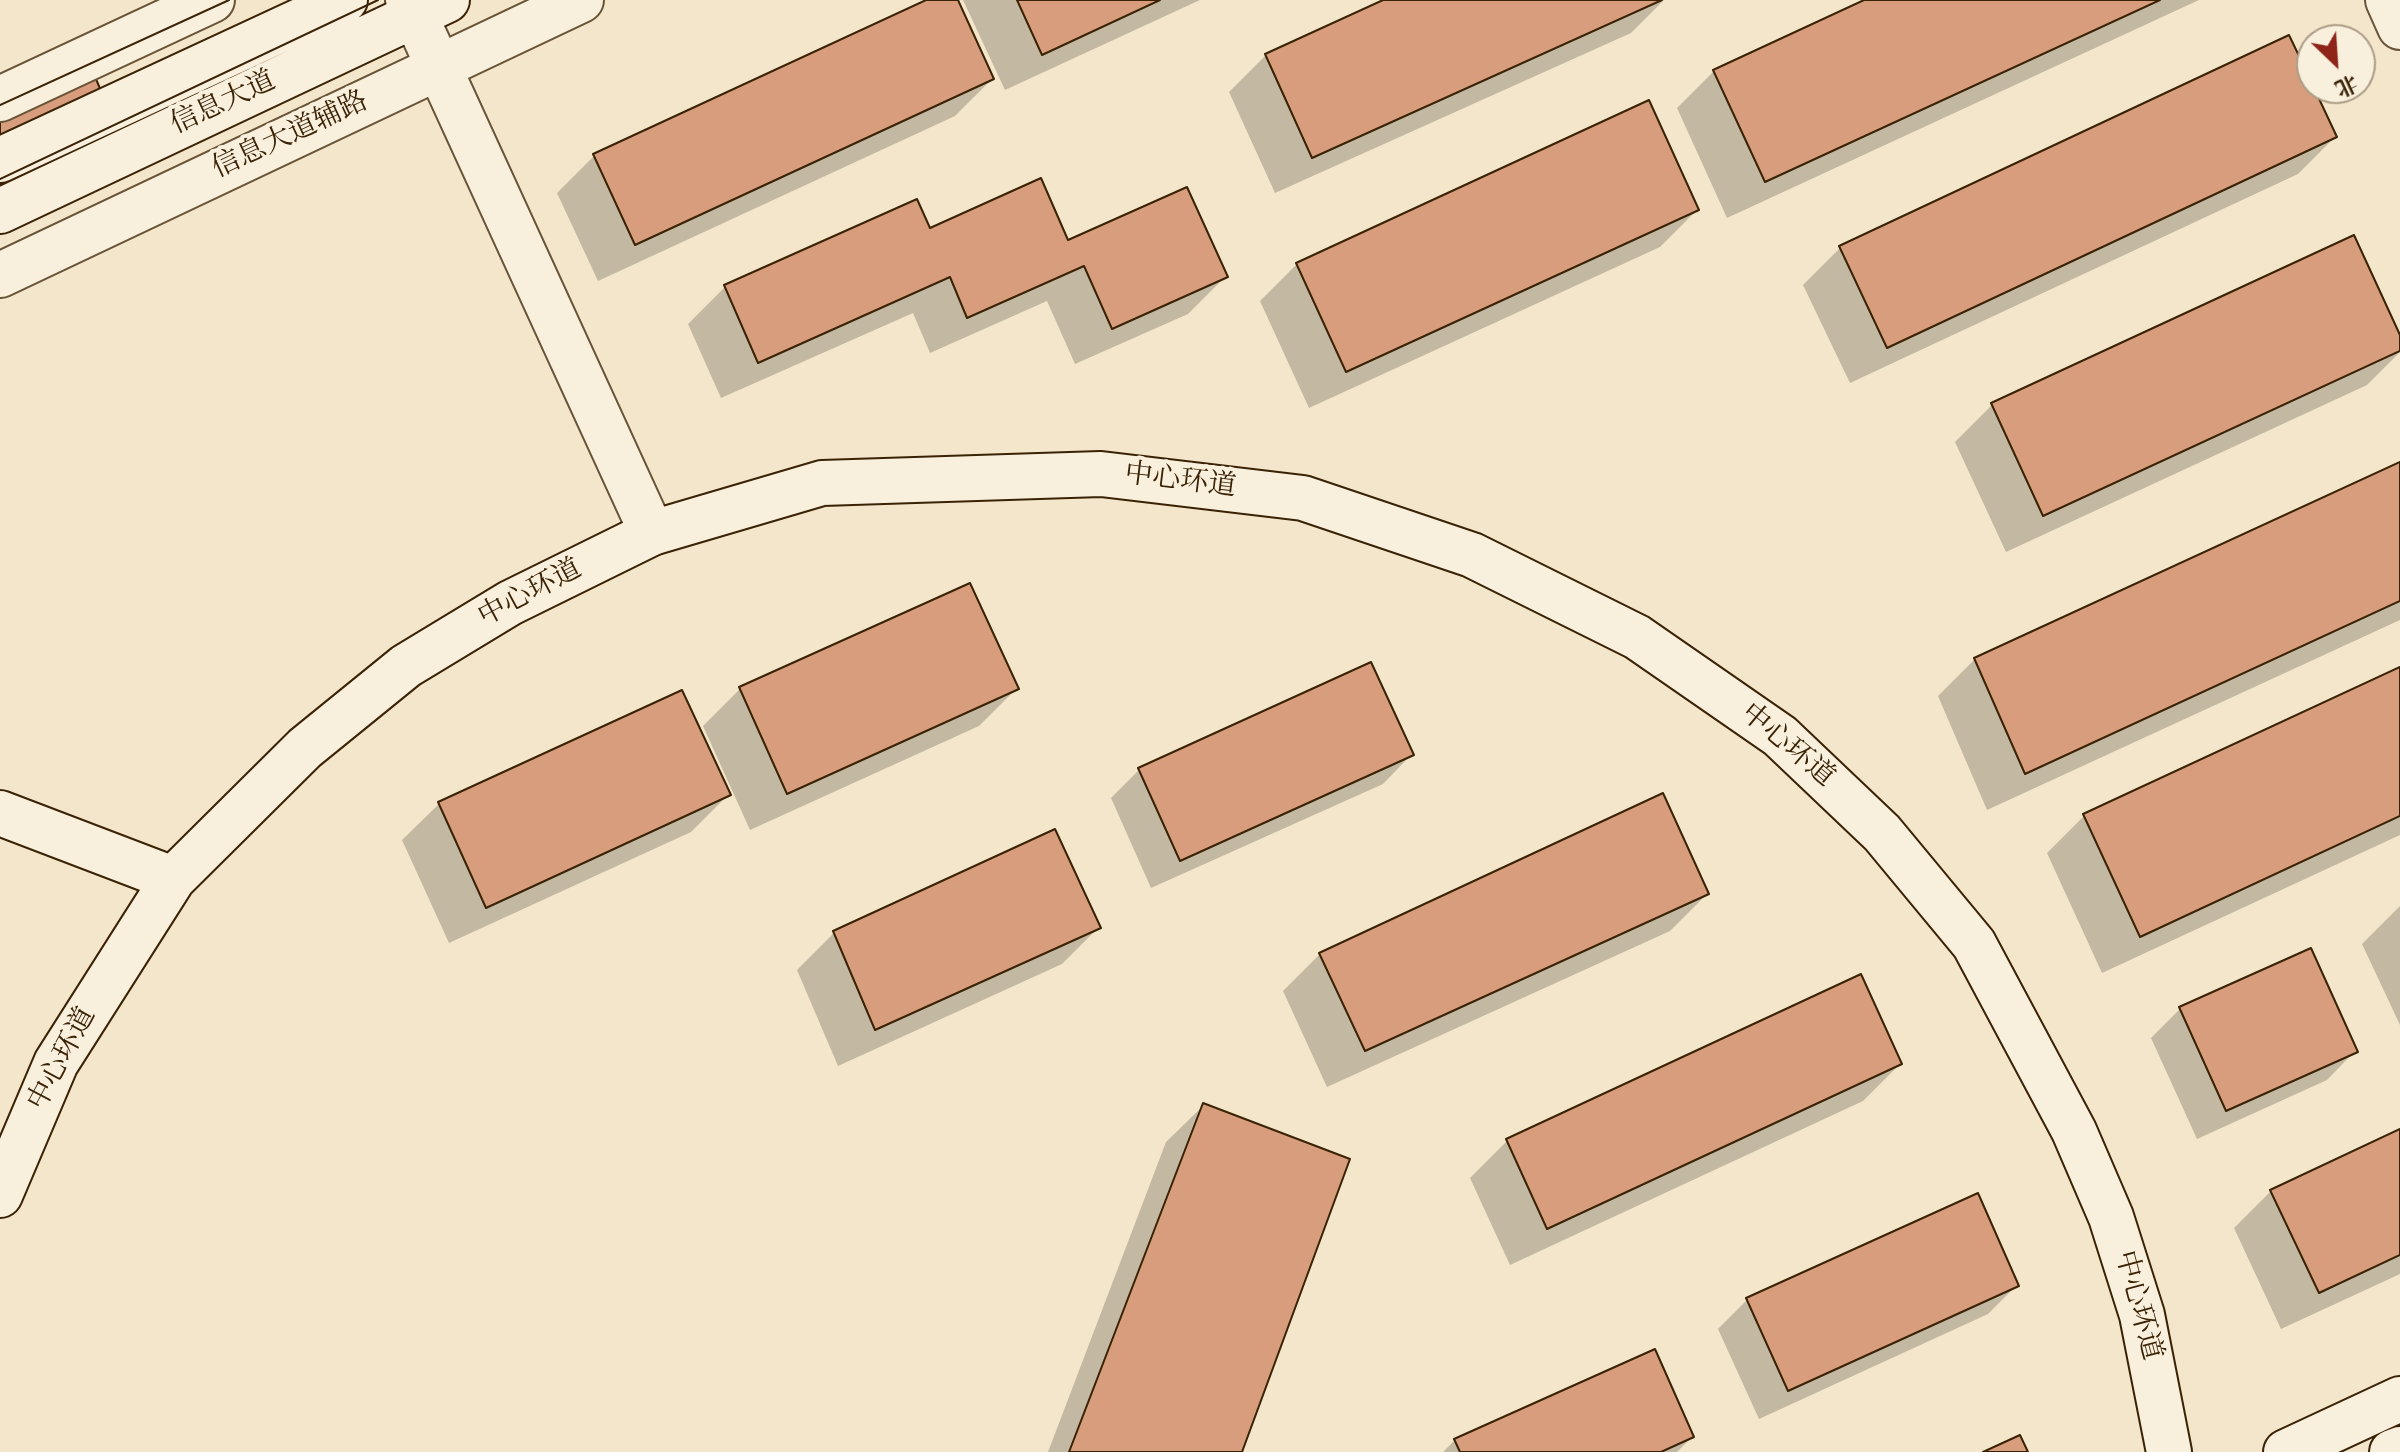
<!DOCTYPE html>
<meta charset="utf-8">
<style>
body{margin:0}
#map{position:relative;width:2400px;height:1452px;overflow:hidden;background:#f4e6ca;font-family:Vollkorn,"Noto Serif SC",serif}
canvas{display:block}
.north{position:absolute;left:2296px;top:24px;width:80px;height:80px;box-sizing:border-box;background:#f8efdd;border:2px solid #ac9d87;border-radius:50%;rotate:155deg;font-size:22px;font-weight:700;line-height:32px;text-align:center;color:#3a2205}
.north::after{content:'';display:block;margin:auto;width:28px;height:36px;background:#8f2418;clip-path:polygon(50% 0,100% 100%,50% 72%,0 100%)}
</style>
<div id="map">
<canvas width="2400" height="1452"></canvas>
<div class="north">北</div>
</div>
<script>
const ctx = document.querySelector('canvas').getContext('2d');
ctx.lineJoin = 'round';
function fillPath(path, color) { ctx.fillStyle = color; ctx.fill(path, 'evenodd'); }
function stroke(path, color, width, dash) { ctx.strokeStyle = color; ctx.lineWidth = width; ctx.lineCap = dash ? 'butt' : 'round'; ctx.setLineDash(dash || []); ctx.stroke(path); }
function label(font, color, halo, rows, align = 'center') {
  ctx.font = font + ' Vollkorn,"Noto Serif SC",serif'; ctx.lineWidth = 8; ctx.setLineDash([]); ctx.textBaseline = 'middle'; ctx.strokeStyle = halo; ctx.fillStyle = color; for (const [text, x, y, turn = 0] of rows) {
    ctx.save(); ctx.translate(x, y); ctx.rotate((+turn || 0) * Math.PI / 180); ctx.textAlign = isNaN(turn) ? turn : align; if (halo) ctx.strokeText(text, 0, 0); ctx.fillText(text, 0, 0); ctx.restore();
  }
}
fillPath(new Path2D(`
 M931 0H956L992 79 955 116 598 281 557 193 594 156Z
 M963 0H1200L1005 90Z
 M1388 0H1664L1631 33 1275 193 1229 92 1266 55Z
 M1868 0H2199L1727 218 1677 108 1714 71Z
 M2335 137 2298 174 1850 383 1803 285 1840 248Z
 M1697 210 1660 247 1309 408 1260 301 1297 264Z
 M929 231 1067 242 1225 277 1188 314 1075 364 1047 301 930 353 913 313 721 398 688 324 725 287Z
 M2400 340V352L2367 385 2006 552 1955 442 1992 405Z
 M2400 464V620L1987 810 1938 696 1975 659Z
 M969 585 1016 689 979 726 750 830 703 726 740 689Z
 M2400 670V835L2102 973 2047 853 2084 816Z
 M1411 755 1383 784 1151 888 1111 798 1139 770Z
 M728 795 691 832 449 943 402 840 439 804Z
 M1707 894 1670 931 1327 1087 1283 991 1320 954Z
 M2400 906V1025L2362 944Z
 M1099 927 1062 964 838 1066 797 970 834 933Z
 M2180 1009 2355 1051 2327 1080 2197 1139 2151 1038Z
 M1900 1064 1863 1101 1510 1265 1470 1178 1507 1141Z
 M1204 1105 1240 1452H1048L1166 1142Z
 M2400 1131V1274L2281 1329 2234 1228 2271 1191Z
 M1977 1196 2017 1285 1988 1314 1759 1419 1718 1329 1747 1300Z
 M1692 1437 1677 1452H1443L1455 1440Z`), '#0003');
const building = new Path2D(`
 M926 0H958L994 79 635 245 593 154Z
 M1017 0H1160L1042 55Z
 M1383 0H1662L1312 158 1265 54Z
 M1864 0H2160L1765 182 1713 70Z
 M2289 35 2312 83V88H2314L2337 137 1887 348 1839 246Z
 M57 66 96 79 109 110 93 144 0 186V91Z
 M1649 100 1699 210 1346 372 1296 263Z
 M1041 178 1068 240 1187 187 1228 277 1112 329 1084 266 967 318 950 277 758 363 724 285 917 199 930 228Z
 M2354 235 2400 335V351L2043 516 1991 403Z
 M2400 462V601L2025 774 1974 658Z
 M970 583 1019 689 787 794 739 687Z
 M1371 662 1414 755 1180 861 1138 768Z
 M2400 667V816L2140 937 2083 814Z
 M682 690 731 795 486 908 438 802Z
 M1663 793 1709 894 1365 1051 1319 953Z
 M1055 829 1101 928 875 1030 833 931Z
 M2311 948 2358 1052 2226 1111 2179 1007Z
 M1861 974 1902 1064 1547 1229 1506 1139Z
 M1203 1103 1350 1159 1242 1452H1069Z
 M2400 1129V1255L2319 1293 2270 1190Z
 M1978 1193 2019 1286 1788 1391 1746 1298Z
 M1655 1349 1694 1437 1661 1452H1460L1454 1439Z
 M2020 1435 2028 1452H1983Z`);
fillPath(building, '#d79d7c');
stroke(building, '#3a2205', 2);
const street = new Path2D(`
 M408 0 652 533
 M2388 0 2400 27
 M0 99 212 0
 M0 275 581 0`);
const secondary = new Path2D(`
 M0 160 345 0
 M0 211 447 0
 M0 813 173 879
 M0 1195 56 1063 173 879 305 748 406 666 510 603 652 533 822 483 1101 474 1303 498 1472 555 1637 637 1780 736 1882 833 1974 944 2074 1131 2111 1217 2142 1315 2169 1452
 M2286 1452 2400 1399
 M2392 1452 2400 1449`);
stroke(street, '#685336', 48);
stroke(secondary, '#3a2205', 48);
stroke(street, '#f8efdd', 44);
stroke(secondary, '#f8efdd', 44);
stroke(new Path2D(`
 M0 105 229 0
 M0 179 378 0`), '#3a2205', 2);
label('28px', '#3a2205', '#f8efdd', [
 ["信息大道",224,105,-25],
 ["信息大道辅路",291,137,-25],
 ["中心环道",1180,483,7],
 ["中心环道",531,595,-28],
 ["中心环道",1786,747,40],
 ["中心环道",64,1060,-62],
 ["中心环道",2136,1306,75]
]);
</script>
